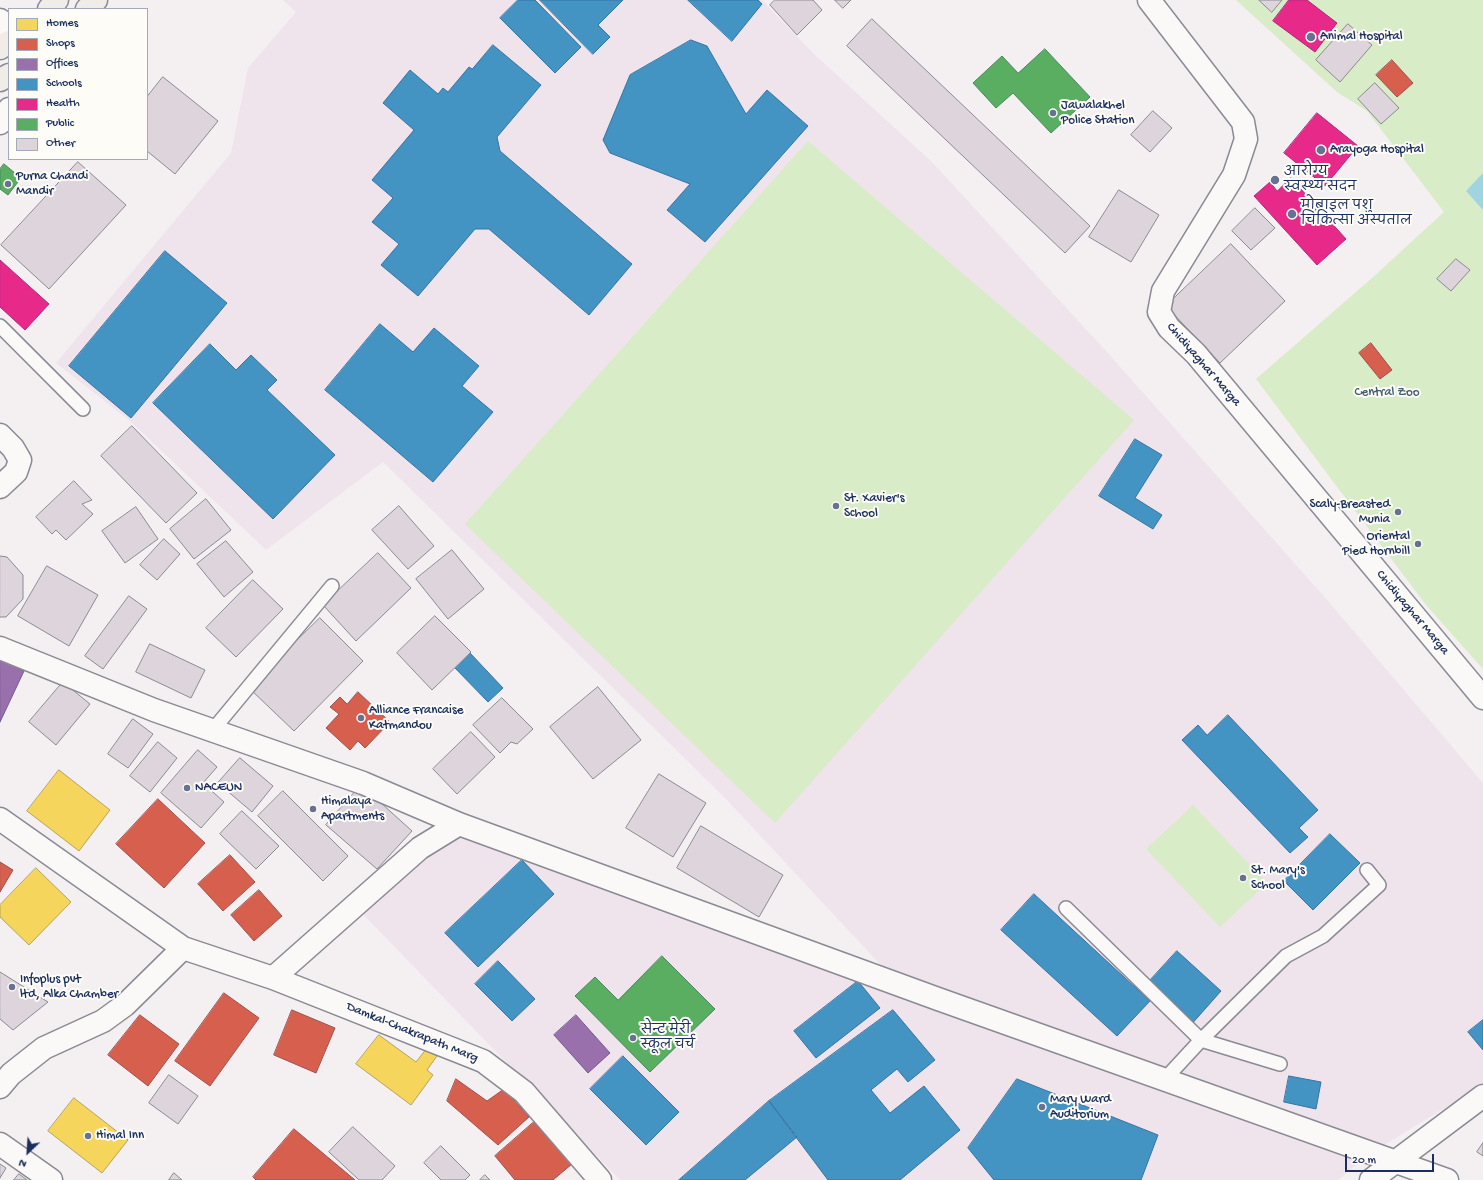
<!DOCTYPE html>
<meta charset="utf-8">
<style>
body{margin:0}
#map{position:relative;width:1483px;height:1180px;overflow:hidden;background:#f4eff1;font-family:"Gochi Hand",sans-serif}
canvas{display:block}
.legend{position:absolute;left:8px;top:8px;width:140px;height:152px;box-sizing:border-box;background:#fdfcf7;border:1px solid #a3aaba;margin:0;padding:5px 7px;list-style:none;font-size:12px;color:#1b2f5e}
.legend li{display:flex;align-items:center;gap:8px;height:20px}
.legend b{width:20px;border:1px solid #a3aaba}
.north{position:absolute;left:8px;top:1132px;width:40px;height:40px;-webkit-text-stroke:3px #fdfcf7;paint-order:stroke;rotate:205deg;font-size:11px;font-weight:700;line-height:16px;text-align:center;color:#1b2f5e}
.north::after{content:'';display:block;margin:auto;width:14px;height:18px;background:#1b2f5e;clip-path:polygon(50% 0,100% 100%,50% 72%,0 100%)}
.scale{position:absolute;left:1345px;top:1154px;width:89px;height:18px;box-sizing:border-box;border:2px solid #1b2f5e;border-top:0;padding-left:5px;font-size:12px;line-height:14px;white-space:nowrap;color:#1b2f5e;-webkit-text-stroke:3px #fdfcf7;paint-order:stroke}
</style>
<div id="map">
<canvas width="1483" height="1180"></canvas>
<ul class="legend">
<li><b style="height:11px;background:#f6d55c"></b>Homes</li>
<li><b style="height:11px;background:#d6604d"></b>Shops</li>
<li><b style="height:11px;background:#9970ab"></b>Offices</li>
<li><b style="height:11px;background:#4393c3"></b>Schools</li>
<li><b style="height:11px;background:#e7298a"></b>Health</li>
<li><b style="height:11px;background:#5aae61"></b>Public</li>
<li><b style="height:11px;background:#ded4dc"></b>Other</li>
</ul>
<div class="north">N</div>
<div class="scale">20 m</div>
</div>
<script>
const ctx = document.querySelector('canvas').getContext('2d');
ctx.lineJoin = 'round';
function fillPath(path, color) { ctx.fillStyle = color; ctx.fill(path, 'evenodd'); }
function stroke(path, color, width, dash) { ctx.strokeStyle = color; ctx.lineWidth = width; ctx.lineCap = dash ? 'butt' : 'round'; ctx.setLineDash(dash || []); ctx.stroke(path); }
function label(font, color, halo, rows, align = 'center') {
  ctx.font = font + ' "Gochi Hand","Playpen Sans Deva",sans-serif'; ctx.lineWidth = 4; ctx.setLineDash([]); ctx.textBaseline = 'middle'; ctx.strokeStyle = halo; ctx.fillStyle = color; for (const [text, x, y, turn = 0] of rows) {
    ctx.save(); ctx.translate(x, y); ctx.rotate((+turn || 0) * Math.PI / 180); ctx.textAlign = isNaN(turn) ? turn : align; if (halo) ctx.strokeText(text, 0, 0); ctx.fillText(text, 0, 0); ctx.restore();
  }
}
fillPath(new Path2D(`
 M283 0H762L814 54 932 162 1106 351 1329 602 1483 783V1085L1369 1154 1338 1180H620L359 910 427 836 466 835 889 974 726 799 383 462 266 550 130 421 56 363 231 153 248 68 296 12Z`), '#f0e4ec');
fillPath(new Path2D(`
 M1236 0H1483V669L1426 605 1256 379 1372 278 1444 212 1367 111 1337 92Z
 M808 141 1134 420 775 823 465 524Z
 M1193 805 1267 883 1220 927 1146 849Z`), '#d8ecc7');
fillPath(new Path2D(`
 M1483 173V210L1466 191Z`), '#9fd4e0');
const homes = new Path2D(`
 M59 770 110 810 79 851 27 811Z
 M36 868 71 902 29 945 0 917V905Z
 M379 1035 416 1062 427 1048 437 1056 427 1070 433 1075 411 1105 356 1064Z
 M74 1098 128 1140 102 1173 48 1131Z`);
fillPath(homes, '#f6d55c');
stroke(homes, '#b4a35d', 1);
const shops = new Path2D(`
 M1392 60 1413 83 1397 97 1376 75Z
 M1371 343 1392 370 1380 379 1359 353Z
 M358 692 390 722 365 748 358 741 350 750 326 728 339 714 330 707 340 697 347 704Z
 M158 799 205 843 164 888 116 844Z
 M230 855 255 882 223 911 198 884Z
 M0 862 13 870 0 892Z
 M259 890 282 916 254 941 231 915Z
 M224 993 259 1018 210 1086 175 1061Z
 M292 1010 335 1028 316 1073 274 1055Z
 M140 1015 179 1044 148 1086 108 1055Z
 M456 1079 487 1101 504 1089 529 1117 498 1145 447 1101Z
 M534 1122 572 1164 553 1180H515L495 1156Z
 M294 1129 355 1180H256L253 1177Z`);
fillPath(shops, '#d6604d');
stroke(shops, '#9e5152', 1);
const offices = new Path2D(`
 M0 659 24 671 0 722Z
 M576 1015 610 1053 588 1073 554 1035Z`);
fillPath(offices, '#9970ab');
stroke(offices, '#735c94', 1);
const schools = new Path2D(`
 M518 0H535L581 47 555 73 500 18Z
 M540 0H623L598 25 610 37 593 54Z
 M688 0H758L762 4 732 41Z
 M691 40 707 46 746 114 767 90 808 126 705 242 667 210 690 184 610 153 603 140 630 75Z
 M493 45 541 85 497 137 500 151 632 264 589 315 489 229H475L418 296 381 265 399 244 372 222 393 198 372 180 414 130 383 103 410 70 438 94 443 88 448 92 469 67 472 69Z
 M165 251 227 303 131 418 69 366Z
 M380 324 413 352 434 328 479 366 462 386 493 412 433 482 325 390Z
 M210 344 236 370 251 355 277 380 267 390 335 455 273 519 153 403Z
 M1135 439 1162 455 1135 498 1162 515 1153 529 1099 496Z
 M470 653 503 688 488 702 455 668Z
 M1228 715 1318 810 1299 828 1308 837 1290 853 1182 740 1198 725 1207 735Z
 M1330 834 1360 863 1313 910 1284 881Z
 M522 860 554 894 478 967 445 933Z
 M1034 894 1150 1001 1117 1036 1001 930Z
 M1177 951 1221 991 1190 1026 1145 986Z
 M498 961 535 999 512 1021 475 984Z
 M858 981 880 1008 816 1058 794 1031Z
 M893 1010 935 1060 908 1082 897 1069 871 1090 890 1113 924 1086 960 1130 900 1180H828L769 1101Z
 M1483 1020V1050L1468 1032Z
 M623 1056 679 1112 646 1145 590 1089Z
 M1289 1076 1321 1082 1316 1109 1284 1102Z
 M1017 1079 1158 1135 1141 1180H994L968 1148Z
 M769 1101 797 1137 745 1180H679Z`);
fillPath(schools, '#4393c3');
stroke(schools, '#3775a5', 1);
const health = new Path2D(`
 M1289 0H1307L1337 23 1315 52 1273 21Z
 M1317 113 1358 146 1325 186 1284 153Z
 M1291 178 1346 239 1317 265 1254 196 1270 182 1277 191Z
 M0 260 49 304 25 330 0 307Z`);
fillPath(health, '#e7298a');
stroke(health, '#aa2b7d', 1);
const public = new Path2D(`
 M1045 49 1090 97 1051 133 1013 93 996 108 973 83 1002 56 1018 73Z
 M4 164 21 178 8 195 0 189V169Z
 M662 956 715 1009 650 1072 575 996 595 977 618 1000Z`);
fillPath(public, '#5aae61');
stroke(public, '#478860', 1);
const building = new Path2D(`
 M775 0H813L822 10 797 35 770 5Z
 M835 0H851L843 8Z
 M1259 0H1282L1272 12Z
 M872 19 1090 226 1065 253 847 46Z
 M1348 24 1372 45 1340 82 1316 60Z
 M163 77 218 121 175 174 147 151V97Z
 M1375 83 1399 108 1381 124 1358 99Z
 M1153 111 1172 128 1150 152 1131 135Z
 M78 162 126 205 49 289 1 245Z
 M1119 190 1159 215 1131 262 1089 237Z
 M1255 208 1275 228 1251 250 1232 231Z
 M1231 244 1285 301 1220 363 1166 306Z
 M1456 259 1470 270 1451 291 1437 279Z
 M132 426 197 493 166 523 101 456Z
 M74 481 92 500 82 504 93 514 66 540 56 530 52 534 36 517Z
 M206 499 231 530 194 559 170 529Z
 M399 506 434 546 408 569 372 530Z
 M136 507 158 539 125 563 102 531Z
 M164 539 180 554 157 580 140 565Z
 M226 541 253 572 224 597 197 564Z
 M452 550 484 589 448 619 416 579Z
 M378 553 411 588 356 641 323 605Z
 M0 556 7 557 23 575V599L6 617H0Z
 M47 566 98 595 69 646 18 616Z
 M253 580 283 609 236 657 206 628Z
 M129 596 147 609 103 669 85 656Z
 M435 616 471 652 432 690 397 653Z
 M320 618 363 661 294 731 249 688Z
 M150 644 205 670 191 698 136 672Z
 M63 682 90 704 56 745 29 722Z
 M598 687 641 740 593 779 550 727Z
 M502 698 533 729 517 744 511 742 500 753 473 725Z
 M133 719 153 734 128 768 108 754Z
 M471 732 495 757 457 794 433 769Z
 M158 742 177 758 150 792 130 776Z
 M198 750 217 767 203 783 224 802 201 828 161 793Z
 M240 758 273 786 252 812 218 783Z
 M659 774 706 803 673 857 626 828Z
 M361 785 412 831 377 869 326 825Z
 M283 791 348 856 323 881 258 816Z
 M242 811 279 846 256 869 220 834Z
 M701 826 783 875 759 917 677 868Z
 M0 972 48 1002 13 1030 0 1019Z
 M169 1075 198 1096 178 1124 149 1103Z
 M353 1127 395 1166 382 1180H359L329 1152Z
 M1483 1143V1156L1477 1152Z
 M441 1146 470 1175 465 1180H441L424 1163Z
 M0 1164 6 1168 0 1178Z
 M174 1173 182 1180H169Z
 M19 1174 27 1180H14Z
 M485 1175 490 1180H480Z`);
fillPath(building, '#ded4dc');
stroke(building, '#898a94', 1);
const lane = new Path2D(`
 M0 326 83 409
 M212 731 332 586
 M1066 908 1201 1040 1280 1064
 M1165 1079 1201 1040 1286 956 1323 936 1379 885 1367 870`);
const street = new Path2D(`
 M1149 0 1243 122 1246 139 1234 175 1163 291 1159 312 1169 328 1196 354 1483 698
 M0 20 9 28
 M0 123 9 109
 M0 435 13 448 20 460 16 472 0 487
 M0 648 154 710 363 783 459 824 938 999 1447 1180
 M0 819 183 948 273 978 483 1061 524 1092 600 1180
 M273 978 420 848 459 824
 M0 1087 11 1074 44 1048 103 1021 125 1005 183 948
 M0 1144 51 1180
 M1371 1180 1483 1096`);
const primary = new Path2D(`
 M49 9 57 0
 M87 9 96 0
 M0 48 9 42
 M0 80 9 75`);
stroke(lane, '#898a94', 16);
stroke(street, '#898a94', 25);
stroke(primary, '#898a94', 25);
stroke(lane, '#faf9f8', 13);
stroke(street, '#faf9f8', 22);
stroke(primary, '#f1ece7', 22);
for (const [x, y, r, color] of [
 [1311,37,5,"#677291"],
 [1053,113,4,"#677291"],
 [1321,150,5,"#677291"],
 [1275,180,5,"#677291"],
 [8,184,4,"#677291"],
 [1292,214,5,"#677291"],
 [836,506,4,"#677291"],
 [1398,512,4,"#677291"],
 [1418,544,4,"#677291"],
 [361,718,4,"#677291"],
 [187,788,4,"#677291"],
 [313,809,4,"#677291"],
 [1243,878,4,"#677291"],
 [12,987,4,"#677291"],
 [633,1038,4,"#677291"],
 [1042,1107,4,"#677291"],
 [88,1136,4,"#677291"]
]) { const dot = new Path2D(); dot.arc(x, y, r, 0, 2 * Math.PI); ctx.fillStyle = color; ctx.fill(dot); stroke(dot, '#fdfcf7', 1.5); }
label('13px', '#1b2f5e', '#fdfcf7', [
 ["Animal Hospital",1320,37],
 ["Jawalakhel",1061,106],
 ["Police Station",1061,121],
 ["Arayoga Hospital",1330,150],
 ["आरोग्य",1284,173],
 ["स्वस्थ्य सदन",1284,188],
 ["Purna Chandi",16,177],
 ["Mandir",16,192],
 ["मोबाइल पशु",1301,207],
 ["चिकित्सा अस्पताल",1301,222],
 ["St. Xavier's",844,499],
 ["School",844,514],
 ["Scaly-Breasted",1390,505,"right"],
 ["Munia",1390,520,"right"],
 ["Oriental",1410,537,"right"],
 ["Pied Hornbill",1410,552,"right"],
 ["Alliance Francaise",369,711],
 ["Katmandou",369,726],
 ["NACEUN",195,788],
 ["Himalaya",321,802],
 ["Apartments",321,817],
 ["St. Mary's",1251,871],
 ["School",1251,886],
 ["Infoplus pvt",20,980],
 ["ltd, Alka Chamber",20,995],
 ["सेन्ट मेरी",641,1031],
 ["स्कूल चर्च",641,1046],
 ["Mary Ward",1050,1100],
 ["Auditorium",1050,1115],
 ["Himal Inn",96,1136]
], 'left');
label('13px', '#1b2f5e', '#fdfcf7', [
 ["Chidiyaghar Marga",1203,365,49],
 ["Chidiyaghar Marga",1412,613,50],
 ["Damkal-Chakrapath Marg",412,1033,22]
]);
label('13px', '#455e70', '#fdfcf7', [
 ["Central Zoo",1387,393]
]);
</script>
